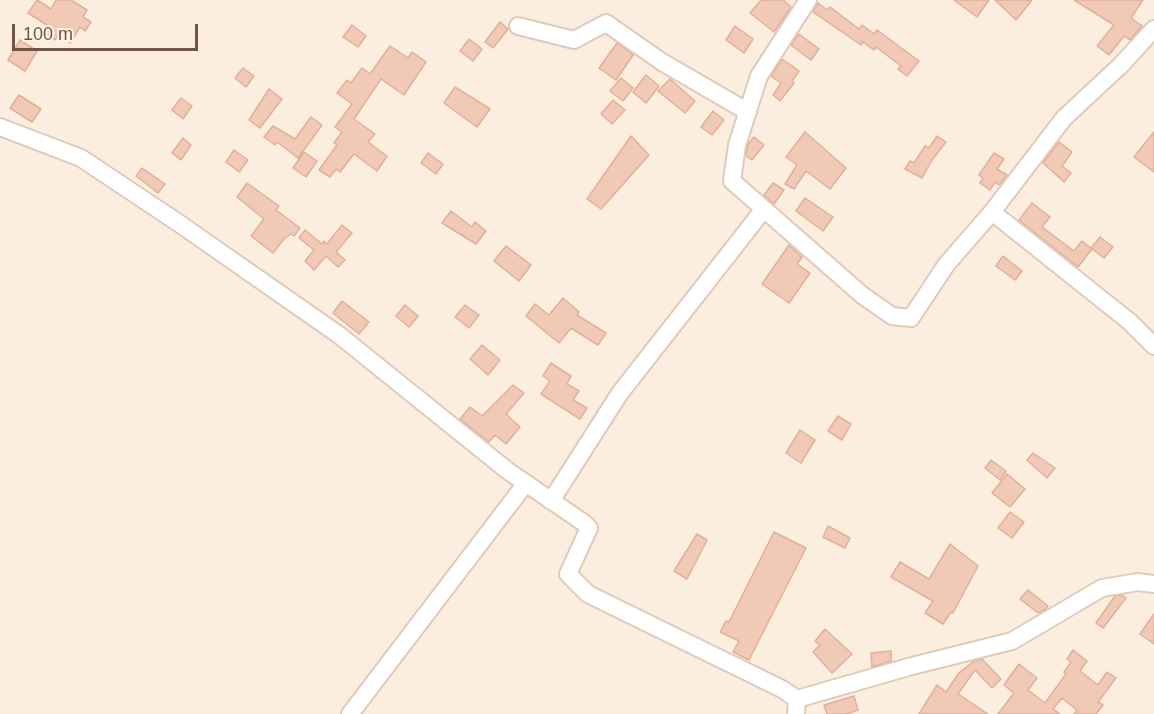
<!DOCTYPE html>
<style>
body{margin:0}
#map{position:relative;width:1154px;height:714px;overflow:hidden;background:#fbeedf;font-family:Arial,sans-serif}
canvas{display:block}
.scale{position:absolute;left:12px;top:24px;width:186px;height:27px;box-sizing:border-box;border:3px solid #705448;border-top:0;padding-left:8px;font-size:18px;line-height:21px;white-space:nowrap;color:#705448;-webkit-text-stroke:4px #fff3e4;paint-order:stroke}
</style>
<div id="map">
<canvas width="1154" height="714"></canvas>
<div class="scale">100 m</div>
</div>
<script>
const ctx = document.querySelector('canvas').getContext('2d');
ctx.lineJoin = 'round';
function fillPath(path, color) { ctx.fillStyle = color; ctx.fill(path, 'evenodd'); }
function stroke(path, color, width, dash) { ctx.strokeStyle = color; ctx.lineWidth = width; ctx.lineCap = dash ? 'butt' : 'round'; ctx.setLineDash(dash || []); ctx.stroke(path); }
const building = new Path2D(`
 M37 0 51 9 56 0H71L87 10 83 17 91 22 85 31 80 27 70 43 58 35 55 40 43 31 47 25 28 13Z
 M761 0H783L791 7 774 32 750 13Z
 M954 0H989L977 17Z
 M995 0H1032L1016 20Z
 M1074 0H1143L1131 18 1142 26 1130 40 1124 36 1109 55 1097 46 1114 25Z
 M818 3 827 10 830 7 859 29 862 25 874 34 877 30 919 61 907 76 898 69 901 66 876 47 874 50 863 42 861 45 813 12Z
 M500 22 508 29 493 48 485 42Z
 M352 25 366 36 358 47 343 37Z
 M735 26 753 39 744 53 726 40Z
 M799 34 819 49 811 60 791 45Z
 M469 39 482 49 473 61 460 51Z
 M20 40 37 51 25 71 8 60Z
 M617 43 633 55 616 80 599 68Z
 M390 46 408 58 412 52 426 62 404 95 381 79 354 119 375 134 368 142 387 156 377 171 354 154 340 172 336 169 330 177 319 170 337 145 334 143 342 132 335 127 352 104 337 93 347 80 351 83 362 68 370 74Z
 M782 59 799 71 792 81 794 83 780 101 773 95 781 83 771 76Z
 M243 68 254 76 246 87 235 78Z
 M646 75 659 86 646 103 633 92Z
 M621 78 633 88 623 101 610 91Z
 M670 79 695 101 685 113 658 91Z
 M455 87 490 109 477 127 444 103Z
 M269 89 282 99 260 128 249 120Z
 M19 95 41 109 32 122 10 108Z
 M181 98 192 106 183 119 172 110Z
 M613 100 625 110 612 124 601 114Z
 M713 111 724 120 712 135 701 127Z
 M311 117 322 125 298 158 277 142 275 145 264 137 273 126 295 139Z
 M805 132 846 168 830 189 806 171 794 189 785 184 797 165 786 157Z
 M1154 132V172L1134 157Z
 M631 136 649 155 601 209 587 199Z
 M937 136 946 142 932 160 922 178 905 169 910 161 914 163 925 146 929 148Z
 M754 137 764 145 752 160 746 156 748 144Z
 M183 138 191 145 181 160 172 153Z
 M1059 142 1072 152 1062 166 1071 173 1064 182 1043 163Z
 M234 150 248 160 239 172 226 162Z
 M304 152 317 161 306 177 293 168Z
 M428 153 443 164 436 174 421 163Z
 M994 153 1004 159 997 169 1007 175 999 185 995 182 990 190 980 183 983 178 979 175Z
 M142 168 165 184 158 193 136 176Z
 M247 183 279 206 276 210 300 228 294 236 291 234 284 239 273 253 251 236 264 219 237 197Z
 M773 183 784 190 774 204 764 195Z
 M805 198 833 217 823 231 796 211Z
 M1032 203 1050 217 1042 227 1074 251 1082 241 1092 249 1078 267 1019 220Z
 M451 211 472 227 475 222 486 231 476 244 442 223Z
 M342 225 352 233 336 252 345 260 338 267 326 256 314 270 305 261 314 250 299 238 305 230 322 244 324 241 327 244Z
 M1100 237 1113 247 1104 258 1091 248Z
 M789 245 802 257 797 264 810 273 789 303 762 284Z
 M506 246 531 265 519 281 494 261Z
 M1003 256 1022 271 1015 280 996 266Z
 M563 298 579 312 577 315 606 333 598 345 571 328 559 343 526 316 535 304 549 315Z
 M342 301 369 322 359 334 333 313Z
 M405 305 418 316 409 327 396 316Z
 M465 305 479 315 469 328 455 317Z
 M482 345 500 360 488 375 470 359Z
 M551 363 571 376 567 384 579 391 573 400 587 408 580 419 541 394 550 381 543 376Z
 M513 385 524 393 506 414 520 427 506 444 495 435 489 442 460 419 470 407 482 416Z
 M838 416 851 424 842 440 828 431Z
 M800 430 815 440 801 463 786 453Z
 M1033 453 1055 468 1047 478 1027 460Z
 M991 460 1006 471 1000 480 985 468Z
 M1007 474 1025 489 1010 507 992 493Z
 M1010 512 1024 522 1012 538 998 528Z
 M828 526 850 538 845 548 823 537Z
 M774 532 806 548 749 660 733 652 739 641 720 632 726 621 729 622Z
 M697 534 707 540 687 579 674 571Z
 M950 544 978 566 953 613 951 612 943 624 925 613 933 601 891 577 900 562 929 579Z
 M1028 590 1048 606 1046 609 1038 613 1020 599Z
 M1122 595 1126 598 1103 628 1096 623 1115 596Z
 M1154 614V644L1140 634Z
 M825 629 852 654 832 673 813 652 820 645 815 641Z
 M1073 650 1087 661 1080 671 1098 685 1107 672 1116 678 1098 702 1103 705 1096 714H1074L1077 710 1062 698 1053 709 1060 714H998L1014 693 1004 685 1019 664 1037 678 1028 690 1045 703 1066 674 1064 672 1071 662 1067 659Z
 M891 651V661L872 667 871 653Z
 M982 659 1001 679 992 688 975 670 958 694 988 714H919L937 685 946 692 959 673 974 661Z
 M854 696 858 710 847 714H827L824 705Z`);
fillPath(building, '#f0cab7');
stroke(building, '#e2af98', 1.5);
const minor = new Path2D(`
 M808 0 759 76 737 145 732 181 862 295 892 316 911 318 946 265 992 212
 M518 26 574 40 606 23 662 62 748 112
 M1154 29 1121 65 1064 118 992 212 1130 322 1154 346
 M0 127 81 158 180 224 339 335 508 471 584 523 589 528 568 574 588 594 782 689 797 699 796 714
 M551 501 620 393 764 209
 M797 699 912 666 1012 641 1102 588 1138 582 1154 584
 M350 714 526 483`);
stroke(minor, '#dfcabb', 20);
stroke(minor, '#fff', 16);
</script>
